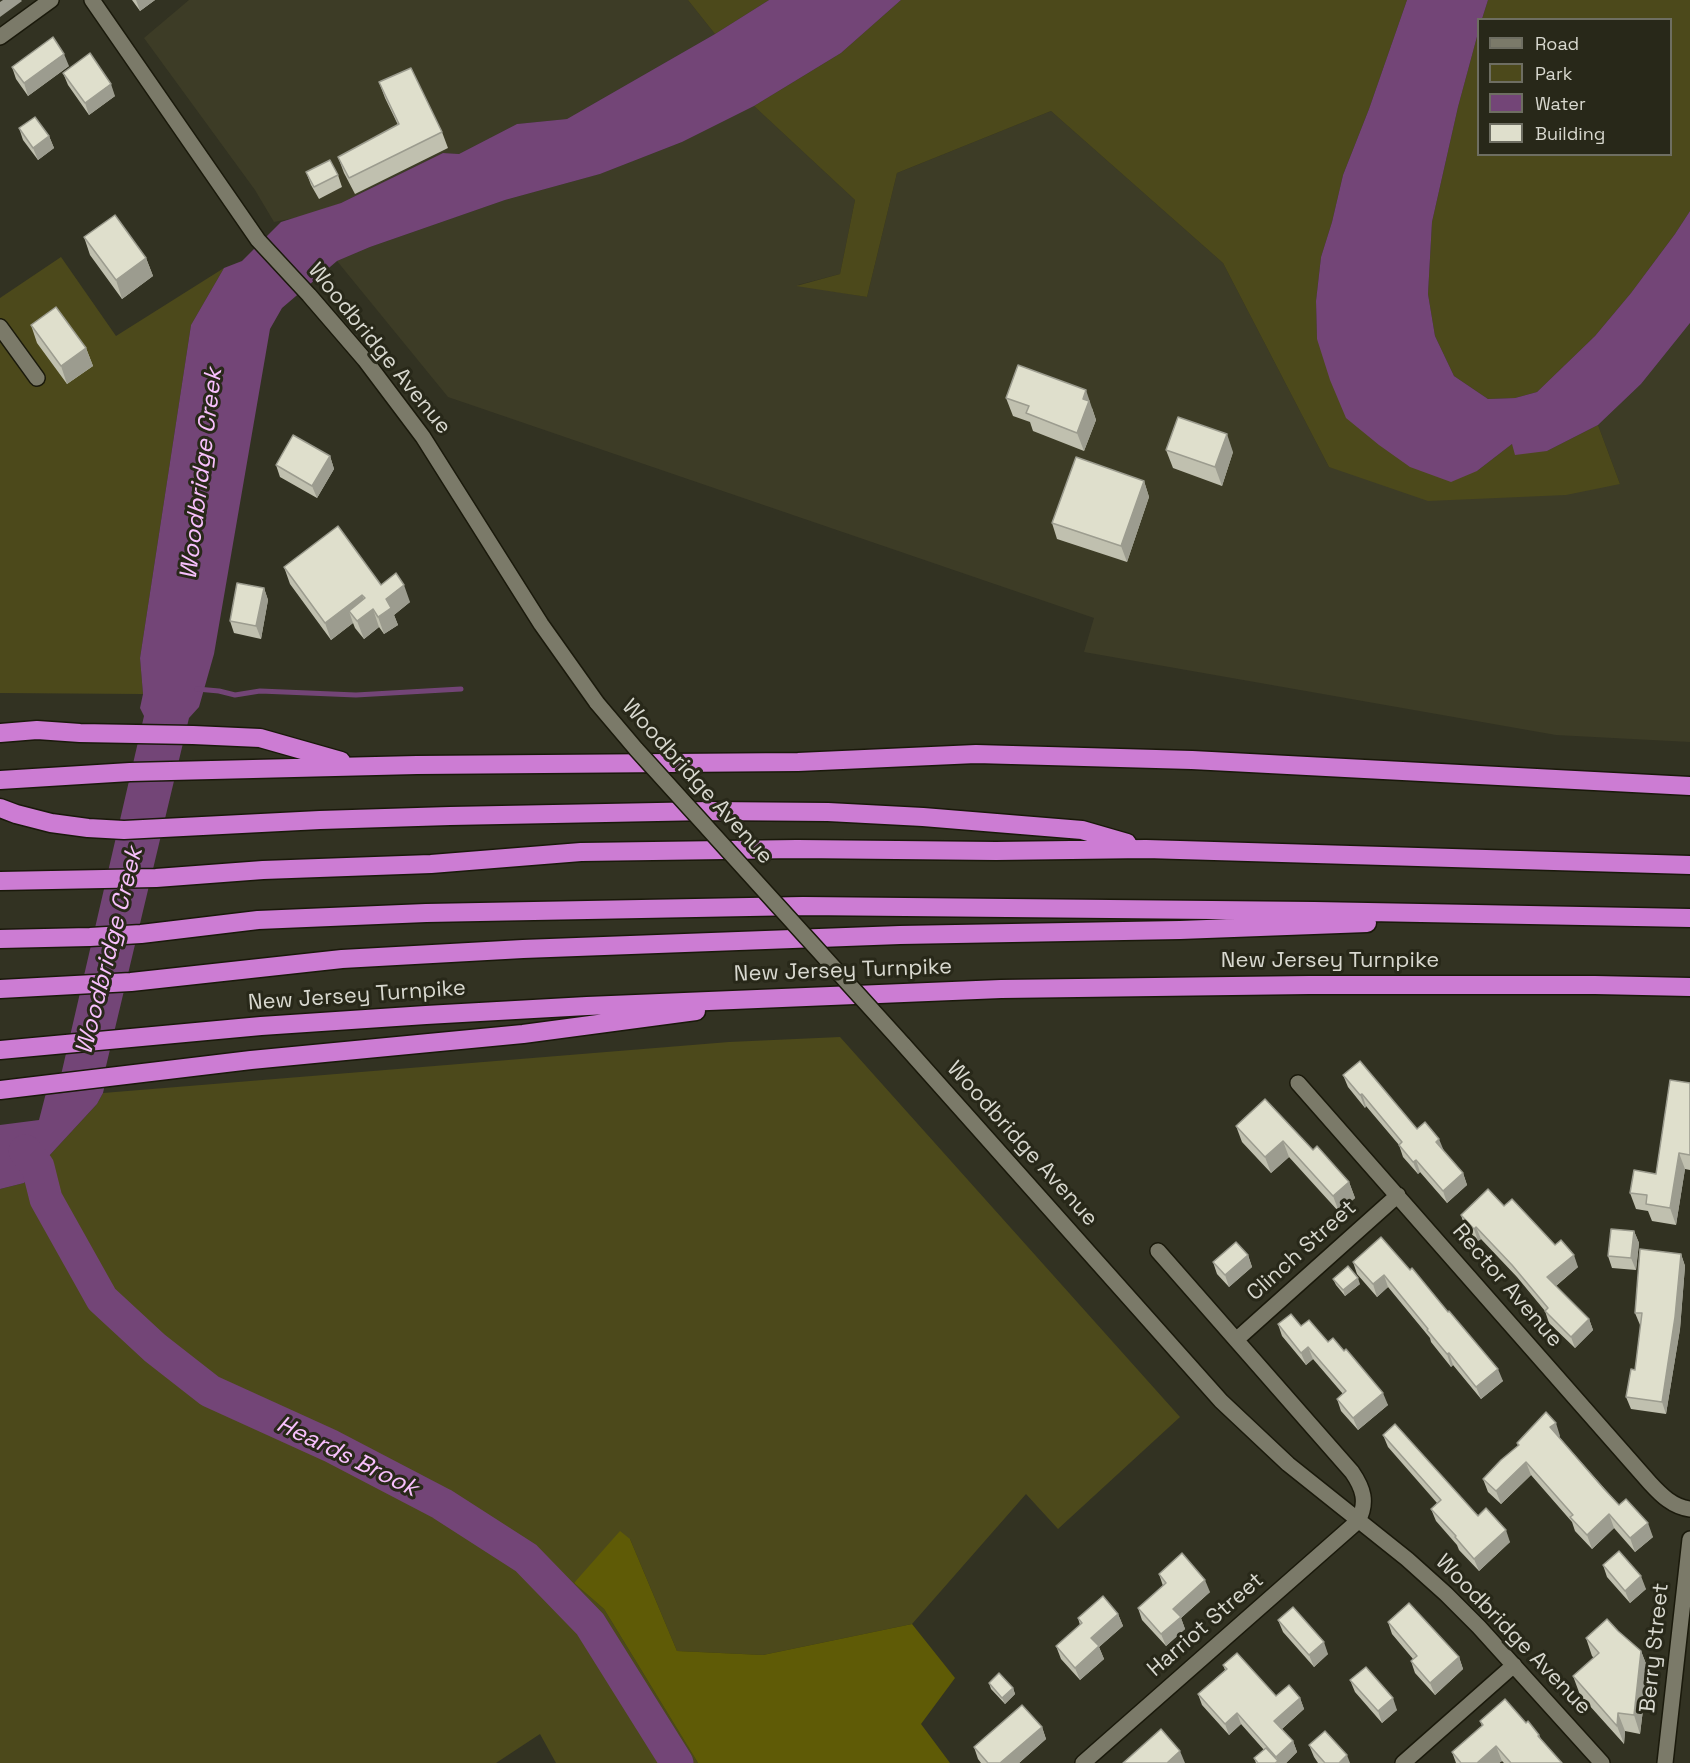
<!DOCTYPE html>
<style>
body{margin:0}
#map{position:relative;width:1690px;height:1763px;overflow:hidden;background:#323222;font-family:"Space Grotesk",sans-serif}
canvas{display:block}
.legend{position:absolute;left:1477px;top:18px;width:195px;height:138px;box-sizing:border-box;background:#282819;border:2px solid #6e6e62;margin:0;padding:8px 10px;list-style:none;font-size:18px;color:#d8d8cf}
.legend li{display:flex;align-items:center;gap:12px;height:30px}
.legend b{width:30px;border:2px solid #6e6e62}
</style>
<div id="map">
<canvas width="1690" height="1763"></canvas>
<ul class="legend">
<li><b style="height:8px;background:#7b7a69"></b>Road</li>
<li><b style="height:16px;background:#4c491b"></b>Park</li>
<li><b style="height:16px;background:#734577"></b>Water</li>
<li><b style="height:16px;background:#dfdfcc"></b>Building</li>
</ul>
</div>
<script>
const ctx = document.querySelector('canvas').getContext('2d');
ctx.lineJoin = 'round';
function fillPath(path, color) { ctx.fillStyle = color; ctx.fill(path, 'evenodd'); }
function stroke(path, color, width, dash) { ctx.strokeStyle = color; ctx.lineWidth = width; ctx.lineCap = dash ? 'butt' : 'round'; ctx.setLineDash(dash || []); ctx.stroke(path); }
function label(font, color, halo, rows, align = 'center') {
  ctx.font = font + ' "Space Grotesk",sans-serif'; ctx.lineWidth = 6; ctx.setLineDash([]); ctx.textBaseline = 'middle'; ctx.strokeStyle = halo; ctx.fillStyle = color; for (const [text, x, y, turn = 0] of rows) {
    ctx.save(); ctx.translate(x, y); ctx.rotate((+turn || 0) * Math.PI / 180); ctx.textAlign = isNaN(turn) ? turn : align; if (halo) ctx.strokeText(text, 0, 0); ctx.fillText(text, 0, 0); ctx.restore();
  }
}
fillPath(new Path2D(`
 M189 0H688L715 34 567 119 517 124 459 154 443 153 341 203 305 216 274 222 255 190 144 38Z
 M754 106 855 200 840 274 798 285 867 297 897 173 1051 111 1223 263 1329 467 1620 484 1598 425 1641 384 1690 323V742L1556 735 1084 652 1094 618 448 397 337 261 370 247 505 200 600 174 682 142Z`), '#3d3c26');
fillPath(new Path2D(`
 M688 0H769L715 34Z
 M901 0H1407L1369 109 1343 175 1332 222 1321 257 1316 301 1317 339 1477 471 1512 444 1547 451 1598 425 1620 484 1566 495 1428 501 1329 467 1223 263 1051 111 897 173 867 297 796 286 840 274 855 200 754 106 841 53Z
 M1488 0H1690V211L1675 234 1631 293 1595 336 1537 392 1515 398 1488 399 1454 376 1435 336 1428 294 1432 222 1458 107 1478 33V154H1670V20L1482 19Z
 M61 257 116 336 224 268 191 325 140 658 143 694 0 693V298Z
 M840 1037 1180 1417 1058 1529 1026 1494 912 1624 763 1655 677 1651 630 1539 574 1583 604 1609 698 1763H556L540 1734 496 1763H0V1189L24 1183 97 1104 103 1093 729 1042Z`), '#4c491b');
fillPath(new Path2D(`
 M620 1531 630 1539 677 1651 763 1655 912 1624 955 1678 921 1724 950 1763H698L604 1609 574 1583Z`), '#5f5b06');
fillPath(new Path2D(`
 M769 0H901L841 53 754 106 682 142 600 174 505 200 370 247 337 261 282 308 270 329 214 654 199 707 189 718 102 1083 105 1084 103 1093 97 1104 24 1183 0 1189V1125L39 1120 47 1089 58 1088 144 716 140 708 143 694 140 658 191 325 224 268 242 261 281 222 341 203 443 153 459 154 517 124 567 119 715 34Z
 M1407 0H1488L1482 19 1478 20V33L1458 107 1432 222 1428 294 1435 336 1454 376 1488 399 1515 398 1537 392 1595 336 1631 293 1675 234 1690 211V323L1641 384 1598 425 1547 451 1515 455 1512 444 1477 471 1451 482 1410 467 1379 445 1346 418 1330 380 1317 339 1316 301 1321 257 1332 222 1343 175 1369 109Z`), '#734577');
stroke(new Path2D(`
 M197 689 219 691 235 695 260 691 356 695 461 689`), '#734577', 5);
stroke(new Path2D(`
 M25 1151 38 1167 46 1199 102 1299 155 1348 210 1391 331 1446 442 1504 526 1558 590 1624 677 1763`), '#734577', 33);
const minor = new Path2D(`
 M92 0 258 240 309 295 365 360 423 437 541 624 597 703
 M0 37 51 0
 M0 327 37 378
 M903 1044 1221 1401 1288 1464 1407 1559 1446 1594 1479 1627 1602 1763
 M1298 1083 1650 1483C1661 1495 1673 1507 1690 1509
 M1236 1340 1398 1195
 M1083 1763 1358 1521C1368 1502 1363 1488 1352 1472L1158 1251
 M1403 1763 1514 1665
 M1665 1763 1690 1539`);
const highway = new Path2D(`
 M0 733 37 730 80 733 193 735 260 738 341 761
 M0 780 130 772 417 765 798 762 976 754 1192 760 1690 786
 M0 808 16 814 51 823 88 828 124 830 320 820 450 816 709 811 828 812 923 817 1082 830 1127 843
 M0 881 156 878 263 870 431 864 581 852 797 849 996 851 1146 849 1690 865
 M0 939 90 937 141 934 258 920 426 913 803 906 1314 911 1690 918
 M0 989 131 982 342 959 523 949 900 935 1180 930 1367 923
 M0 1050 261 1026 426 1015 587 1006 1001 989 1309 985H1595L1690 987
 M0 1090 251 1060 523 1034 696 1011`);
stroke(minor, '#1a190b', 18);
stroke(highway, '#1a190b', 21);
stroke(minor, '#7b7a69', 15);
stroke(highway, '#cc7cd3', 18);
const minorBridge = new Path2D(`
 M597 703 636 749 903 1044`);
stroke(minorBridge, '#1a190b', 18, []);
stroke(minorBridge, '#7b7a69', 15);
fillPath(new Path2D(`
 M132 0H155L140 11Z
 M69 66 28 96 16 79 12 67Z
 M63 73 115 96 89 115 68 85Z
 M379 82 442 132 448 148 355 194 344 173 338 157 398 125 385 98Z
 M19 128 49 136 54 148 38 160 23 140Z
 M306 172 338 175 342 187 319 199 311 185Z
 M84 237 146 258 153 276 122 299 90 255Z
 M31 325 86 348 93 366 67 384 37 343Z
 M1006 398 1092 408 1096 420 1084 451 1033 431 1030 422 1013 416Z
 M1166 450 1233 452 1222 486 1173 468Z
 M330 456 334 469 317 498 280 477 276 465Z
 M1144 481 1149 497 1127 562 1057 539 1052 523Z
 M284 567 381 585 410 602 394 615 398 625 384 634 379 627 364 639 355 628 353 623 331 640 290 584Z
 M264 588 268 600 261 639 234 633 230 621Z
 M1343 1075 1417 1129 1444 1151 1463 1173 1467 1185 1447 1203 1420 1172 1418 1174 1403 1157 1399 1145 1366 1106 1365 1108 1348 1087Z
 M1690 1083V1170L1685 1169 1676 1225 1652 1221 1648 1211 1636 1209 1630 1193 1656 1174Z
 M1236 1126 1313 1150 1349 1182 1355 1198 1339 1212 1289 1157 1271 1173 1242 1142Z
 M1504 1206 1555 1245 1578 1267 1556 1286 1589 1319 1593 1330 1575 1348 1549 1323 1545 1311 1517 1277 1481 1239 1478 1241 1465 1227 1461 1215Z
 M1634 1231 1639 1243 1636 1270 1612 1268 1608 1256Z
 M1381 1237 1503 1381 1481 1399 1453 1365 1451 1367 1431 1342 1430 1338 1388 1287 1377 1297 1357 1274 1353 1262Z
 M1681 1254 1685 1266 1680 1329 1666 1414 1631 1409 1626 1397 1635 1370 1641 1325H1640L1635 1313Z
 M1248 1255 1252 1267 1229 1287 1217 1274 1213 1262Z
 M1333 1279 1360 1284 1345 1296 1336 1285Z
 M1278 1324 1301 1326 1328 1342 1388 1405 1358 1430 1341 1411 1337 1399 1343 1394 1313 1359 1306 1365 1282 1336Z
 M1383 1435 1510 1542 1479 1571 1459 1550 1457 1545 1436 1521 1431 1509 1437 1503 1388 1447Z
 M1560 1436 1559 1437 1619 1505 1653 1537 1635 1552 1614 1528 1592 1549 1575 1531 1572 1522 1531 1475 1501 1504 1488 1492 1483 1479 1518 1446 1517 1443Z
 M1603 1565 1646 1589 1630 1603 1607 1577Z
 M1159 1574 1210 1592 1181 1618 1185 1629 1166 1646 1142 1620 1138 1608 1163 1586Z
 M1118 1614 1123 1626 1099 1647 1104 1659 1080 1680 1061 1659 1056 1646 1080 1625 1078 1618Z
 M1278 1620 1328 1654 1314 1667 1283 1632Z
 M1388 1622 1459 1657 1463 1669 1435 1695 1415 1673 1411 1661 1413 1659 1392 1634Z
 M1618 1631 1641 1651 1648 1669 1640 1734 1625 1731 1624 1744 1580 1695 1573 1676 1594 1658 1592 1656 1586 1638Z
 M1223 1665 1276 1696 1300 1698 1304 1709 1282 1729 1293 1741 1297 1752 1286 1763H1256L1254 1758 1264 1750 1241 1724 1229 1735 1202 1705 1198 1694 1225 1670Z
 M1350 1680 1397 1710 1382 1723 1355 1692Z
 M989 1683 1013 1688 1015 1694 1005 1704 991 1689Z
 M1480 1721 1526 1723 1539 1735 1541 1739 1562 1763H1504L1502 1761 1499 1763H1456L1452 1752 1482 1726Z
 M1042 1727 1046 1739 1019 1763H981L978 1759 974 1747Z
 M1309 1745 1350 1763H1318L1314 1757Z`), '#c0c0af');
fillPath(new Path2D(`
 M3 0H21L22 1 0 17V2Z
 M136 0H155L140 11Z
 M64 54 69 66 28 96 24 83Z
 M111 84 115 96 89 115 85 103Z
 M49 136 54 148 38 160 33 148Z
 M146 258 153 276 122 299 116 280Z
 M86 348 93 366 67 384 61 366Z
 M1086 390 1096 420 1084 451 1077 433 1083 399Z
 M1227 434 1233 452 1222 486 1215 467Z
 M330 456 334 469 317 498 312 486Z
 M1144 481 1149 497 1127 562 1121 546Z
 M404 585 410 602 394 615 398 625 384 634 378 617 386 599Z
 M264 588 268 600 261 639 256 626Z
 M362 595 369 612 349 611 353 623 331 640 325 623Z
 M373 609 379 627 364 639 357 621Z
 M1362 1094 1366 1106 1365 1108 1360 1095Z
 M1439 1139 1444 1151 1436 1142Z
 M1283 1141 1289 1157 1271 1173 1265 1157Z
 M1679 1153 1685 1169 1676 1225 1670 1208Z
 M1416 1160 1420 1172 1418 1174 1413 1162Z
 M1463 1173 1467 1185 1447 1203 1443 1191Z
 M1349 1182 1355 1198 1339 1212 1333 1196Z
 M1476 1227 1481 1239 1478 1241 1474 1229Z
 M1634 1231 1639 1243 1636 1270 1631 1258Z
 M1681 1254 1685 1266 1680 1329 1666 1414 1662 1402Z
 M1248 1255 1252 1267 1229 1287 1225 1275Z
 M1574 1255 1578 1267 1552 1289 1547 1277Z
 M1384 1275 1388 1287 1377 1297 1373 1284Z
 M1358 1278 1360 1284 1345 1296 1343 1290Z
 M1589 1319 1593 1330 1575 1348 1571 1337Z
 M1308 1347 1313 1359 1306 1365 1301 1353Z
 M1449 1353 1453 1365 1451 1367 1447 1354Z
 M1498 1369 1503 1381 1481 1399 1476 1387Z
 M1383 1393 1388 1405 1358 1430 1353 1418Z
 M1556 1423 1560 1436 1555 1441 1550 1427Z
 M1526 1462 1531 1475 1501 1504 1496 1491Z
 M1609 1514 1614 1528 1592 1549 1587 1535Z
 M1648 1523 1653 1537 1635 1552 1630 1538Z
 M1506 1530 1510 1542 1479 1571 1474 1559Z
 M1641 1576 1646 1589 1630 1603 1625 1591Z
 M1205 1580 1210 1592 1181 1618 1185 1629 1166 1646 1161 1634 1173 1609Z
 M1118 1614 1123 1626 1099 1647 1104 1659 1080 1680 1075 1668 1091 1638Z
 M1324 1642 1328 1654 1314 1667 1309 1655Z
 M1641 1651 1648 1669 1640 1734 1634 1715Z
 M1459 1657 1463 1669 1435 1695 1430 1683Z
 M1013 1688 1015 1694 1005 1704 1002 1698Z
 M1300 1698 1304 1709 1278 1732 1274 1721Z
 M1393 1698 1397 1710 1382 1723 1378 1711Z
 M1237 1713 1241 1724 1229 1735 1225 1724Z
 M1618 1713 1625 1731 1624 1744 1617 1726Z
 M1042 1727 1046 1739 1019 1763H1000Z
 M1293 1741 1297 1752 1286 1763H1275L1278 1761 1276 1757Z
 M1496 1746 1502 1761 1499 1763H1477Z
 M1180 1751 1185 1763H1167Z
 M1347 1755 1350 1763H1339Z`), '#9c9c8f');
const building = new Path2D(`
 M53 37 64 54 24 83 12 67Z
 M90 53 111 84 85 103 63 73Z
 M411 68 442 132 349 178 338 157 399 124 379 82Z
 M35 117 49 136 33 148 19 128Z
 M330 160 338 175 314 187 306 172Z
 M115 215 146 258 116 280 84 237Z
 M56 307 86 348 61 366 31 325Z
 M1018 365 1086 390 1083 399 1089 401 1077 433 1026 413 1029 406 1006 398Z
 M1178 417 1227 434 1215 467 1166 450Z
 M293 435 330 456 312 486 276 465Z
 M1076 457 1144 481 1121 546 1052 523Z
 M338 526 381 585 396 573 404 585 386 599 391 608 378 617 373 609 357 621 349 611 365 598 362 595 325 623 284 567Z
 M237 583 264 588 256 626 230 621Z
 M1360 1061 1417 1129 1425 1122 1439 1139 1436 1142 1463 1173 1443 1191 1416 1160 1413 1162 1399 1145 1402 1142 1362 1094 1360 1095 1343 1075Z
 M1670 1080 1690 1083V1155L1679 1153 1670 1208 1646 1204 1647 1195 1630 1193 1634 1170 1656 1174Z
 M1265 1099 1313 1150 1317 1146 1349 1182 1333 1196 1283 1141 1265 1157 1236 1126Z
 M1488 1189 1504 1206 1512 1199 1555 1245 1561 1240 1574 1255 1547 1277 1589 1319 1571 1337 1545 1311 1548 1308 1512 1265 1476 1227 1474 1229 1461 1215Z
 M1611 1229 1634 1231 1631 1258 1608 1256Z
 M1381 1237 1410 1270 1412 1268 1448 1312 1449 1311 1498 1369 1476 1387 1449 1353 1447 1354 1427 1330 1428 1329 1384 1275 1373 1284 1353 1262Z
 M1236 1242 1248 1255 1225 1275 1213 1262Z
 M1640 1249 1681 1254 1675 1317 1662 1402 1626 1397 1631 1369 1635 1370 1642 1313H1635Z
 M1348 1266 1358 1278 1343 1290 1333 1279Z
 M1291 1314 1301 1326 1309 1320 1328 1342 1333 1338 1344 1351 1346 1349 1383 1393 1353 1418 1337 1399 1346 1391 1308 1347 1301 1353 1278 1324Z
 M1546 1412 1556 1423 1550 1427 1604 1489 1619 1505 1626 1499 1648 1523 1630 1538 1609 1514 1587 1535 1570 1517 1573 1515 1526 1462 1496 1491 1483 1479 1501 1460 1519 1445 1517 1443Z
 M1395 1424 1478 1516 1486 1508 1506 1530 1474 1559 1455 1537 1456 1536 1431 1509 1441 1500 1383 1435Z
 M1619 1551 1641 1576 1625 1591 1603 1565Z
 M1182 1553 1205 1580 1173 1609 1181 1617 1161 1634 1138 1608 1166 1583 1159 1574Z
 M1103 1596 1118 1614 1091 1638 1099 1646 1075 1668 1056 1646 1082 1623 1078 1618Z
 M1409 1603 1459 1657 1430 1683 1411 1661 1417 1656 1388 1622Z
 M1293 1607 1324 1642 1309 1655 1278 1620Z
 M1607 1619 1618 1631 1641 1651 1634 1715 1618 1713 1617 1726 1573 1676 1599 1653 1586 1638Z
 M1237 1653 1276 1696 1289 1685 1300 1698 1274 1721 1293 1741 1276 1757 1237 1713 1225 1724 1198 1694 1227 1669 1223 1665Z
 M1366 1667 1393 1698 1378 1711 1350 1680Z
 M999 1673 1013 1688 1002 1698 989 1683Z
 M1505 1699 1526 1723 1528 1721 1539 1735 1538 1736 1562 1763H1511L1496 1746 1477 1763H1461L1452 1752 1483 1725 1480 1721Z
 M1022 1705 1042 1727 1000 1763H988L974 1747Z
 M1161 1729 1180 1751 1167 1763H1123Z
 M1325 1731 1347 1755 1339 1763H1325L1309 1745Z
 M1266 1748 1278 1761 1275 1763H1258L1254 1758Z`);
fillPath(building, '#dfdfcc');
stroke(building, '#9c9c8f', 1.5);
label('22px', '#d8d8cf', '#282819', [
 ["Woodbridge Avenue",379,349,51],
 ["Woodbridge Avenue",697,782,48],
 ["New Jersey Turnpike",1330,961],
 ["New Jersey Turnpike",843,971,-2],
 ["New Jersey Turnpike",357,996,-4],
 ["Woodbridge Avenue",1022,1144,48],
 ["Clinch Street",1302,1251,-42],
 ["Rector Avenue",1507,1286,49],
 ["Harriot Street",1206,1625,-41],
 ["Woodbridge Avenue",1513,1635,46],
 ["Berry Street",1655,1648,-84]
]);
label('italic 24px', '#f8c0fd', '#282819', [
 ["Woodbridge Creek",202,474,-83],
 ["Woodbridge Creek",110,951,-76],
 ["Heards Brook",347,1457,26]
]);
</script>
